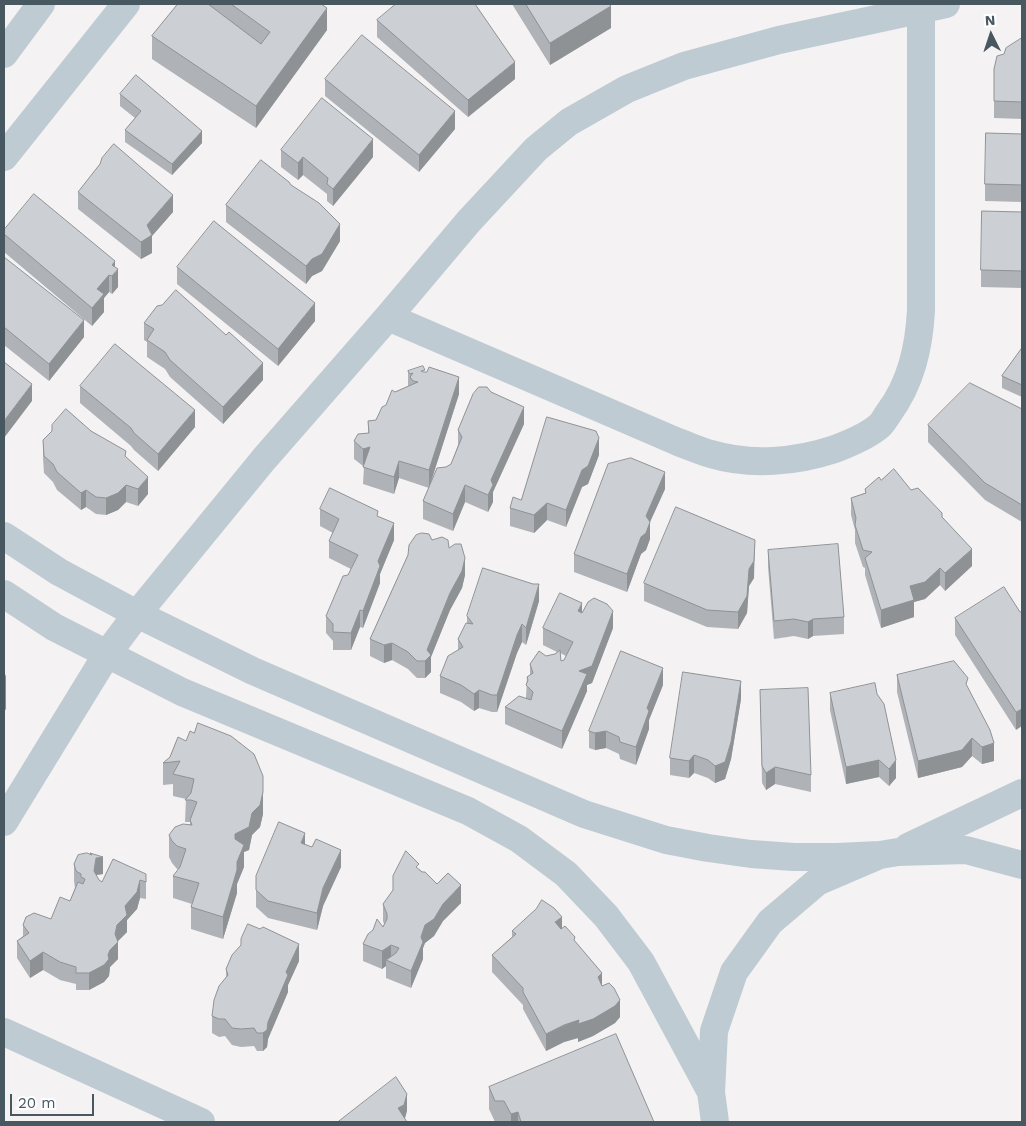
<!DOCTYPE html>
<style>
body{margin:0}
#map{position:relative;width:1026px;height:1126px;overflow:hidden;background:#f4f2f2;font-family:"Work Sans",sans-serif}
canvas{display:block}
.frame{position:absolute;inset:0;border:5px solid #485861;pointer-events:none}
.north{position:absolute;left:966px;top:10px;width:50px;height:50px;-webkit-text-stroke:4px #fff;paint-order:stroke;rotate:356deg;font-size:14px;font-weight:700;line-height:20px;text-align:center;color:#485861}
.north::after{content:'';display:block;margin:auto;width:18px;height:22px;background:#485861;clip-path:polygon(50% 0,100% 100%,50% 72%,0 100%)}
.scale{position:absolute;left:10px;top:1094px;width:84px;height:22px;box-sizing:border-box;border:2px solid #485861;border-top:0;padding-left:6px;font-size:15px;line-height:18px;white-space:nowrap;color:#485861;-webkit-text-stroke:4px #fff;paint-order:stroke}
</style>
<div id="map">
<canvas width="1026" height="1126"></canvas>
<div class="frame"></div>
<div class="north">N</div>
<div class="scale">20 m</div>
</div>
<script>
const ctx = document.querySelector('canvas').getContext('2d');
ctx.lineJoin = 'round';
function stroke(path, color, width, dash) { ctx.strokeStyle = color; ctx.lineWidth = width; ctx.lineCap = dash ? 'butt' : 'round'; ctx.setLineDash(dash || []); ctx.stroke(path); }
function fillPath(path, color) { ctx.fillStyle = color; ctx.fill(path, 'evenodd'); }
stroke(new Path2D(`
 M4 54 41 4
 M4 157 126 4
 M388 317 678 442C689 446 700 451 711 454 751 466 796 462 835 449 848 444 868 436 879 426 883 423 885 418 888 414 911 383 919 348 921 310V9
 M4 536 59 572 137 614 253 671 584 814 666 840 708 848 751 854 794 857H837L880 855
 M4 594 54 627 182 692 468 811 519 839 566 874 606 916 641 962 711 1092
 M4 822 107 654 137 614 264 459 388 317 469 221 536 149 569 122 627 89 684 66 779 40 946 4
 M908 847 1022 793
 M4 1032 201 1122
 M715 1122 711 1092 714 1031 734 972 770 922 817 882 880 855 898 852 966 850 1022 865`), '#bfcbd2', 28);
fillPath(new Path2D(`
 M178 4H321L327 30 256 128 152 59V36Z
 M512 4H609L611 28 550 65Z
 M377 20 515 79 468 117 377 37Z
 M1022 38V119L994 118V69L1004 54Z
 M325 79 455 129 419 172 325 96Z
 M120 94 202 143 172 175 125 142V130L135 118 120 106Z
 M1022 134V202L985 201V184Z
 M281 150 373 157 333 206 327 201V194L303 175 298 180 281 167Z
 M291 185 340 241 322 271 312 276 306 284 226 222V205Z
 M78 192 173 212 152 236V253L141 259 78 209Z
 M1022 212V288L981 287V270Z
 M4 230 115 267 118 287 112 294 109 292 104 298V312L92 326 4 252Z
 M4 257 84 337 49 381 4 345Z
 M177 267 315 321 278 366 177 284Z
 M144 323 263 380 223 424 170 377 165 369 147 357V342L144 340Z
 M1022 348V397L1002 388V376Z
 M408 371 425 372 459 394 430 484 446 467 451 464 458 445V430L491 392 524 424 493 492V502L488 512 465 502 453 531 423 519V501L429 488 399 478 394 494 363 484 364 466H363L354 459V441L368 433V421L376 420 395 392 408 386Z
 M80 386 195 427 158 471 134 450 131 446 80 403Z
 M1022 409V522L985 500 928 442V425Z
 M91 431 126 457 148 494 138 506 126 502 118 510 106 515 96 514 86 507 81 510 57 490 53 482 44 473 43 458V440Z
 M599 455 588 484 582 487 566 527 547 520 534 533 510 526V508L521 500Z
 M881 480 911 490 942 517 972 566 945 591 940 585 925 599 914 602V617L881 628 865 575V568L863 567 855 543V530L851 515V498L865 493V489Z
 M665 489 650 522V539L646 550 641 554 627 592 574 572V554Z
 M320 509 378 516 394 540 380 574V583L363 628 360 627 351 650H333V641L326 633V616L351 569 329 558V541L333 533 320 526Z
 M432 540 449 548 465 575 462 588 450 610 431 657V672L425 678H417L408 669 392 660 384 663 370 656V639L408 555Z
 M768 550 844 617V634L813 636 808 639 794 636 774 639 768 567Z
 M754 578 749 586 747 613 738 629 707 627 644 601V583Z
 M539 601 526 645 522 642 517 653 497 712H492L479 708 474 711 461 702 440 693V676L458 650V639L467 623V616Z
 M582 612 613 628 592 683 587 685V691L562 749 505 724V707L526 698 527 677 530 675V664L546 656 555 654 557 652 543 645V628ZM560 653 566 656 564 660 561 661Z
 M1020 612 1016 730 955 635V618Z
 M897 675 968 688 994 761 982 764 972 756 962 767 918 778 897 692Z
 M663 685 649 720V729L636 765 620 759 619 754 606 748 595 750 589 748V731Z
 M760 690 811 775V792L775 784 766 790 762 783Z
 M830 693 896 778 889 786 879 777 846 784 830 710Z
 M741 699 731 759 725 779 715 783 708 778 694 773 689 778 670 775V758Z
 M178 737 263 814 260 827 252 835 249 850 244 852V867L237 884V893L223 939 191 929V907L192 904 173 898V876L179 869H177L172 863 169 857V835L190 825V822H185L186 799 173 796V784L163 785V763L170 757Z
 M305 844 341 867 323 906 317 930 268 918 256 907V876Z
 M90 853 103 874 96 875 99 880 102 882 146 874V899L140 898 137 909 127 920V932L117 942 118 959 110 967 109 976 104 982 89 990H76V984L60 980 43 970 30 978 17 958V941L23 936V925L51 919 70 901 75 888 74 881V864L90 854Z
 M419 869 461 903 443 921 434 936 425 943 423 948V959L411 988 386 978V966L382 969 363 961V944L373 930 383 927 384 924 383 921V904Z
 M562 929 575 942 602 973V986L620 1017 615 1023 593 1036 578 1042V1038L564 1042 546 1051 523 1009V1005L492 972V955L512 937V931Z
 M241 939 299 961 288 985V992L268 1039 267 1047 263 1051H257L254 1046 241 1047 232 1045 225 1036 219 1037 212 1033V1016L226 977V969L241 945Z
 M489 1087 654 1122H495L489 1109Z`), '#afb3b7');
fillPath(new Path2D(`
 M611 6V28L550 65V43Z
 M327 8V30L256 128V106Z
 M515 62V79L468 117V100Z
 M455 111V129L419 172V155Z
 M202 131V143L172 175V164Z
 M373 139V157L333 206V189Z
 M303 157V175L298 180V163Z
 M173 195V212L152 236V253L141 259V242L147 225Z
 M340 224V241L322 271 312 276 306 284V266Z
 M115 261V273L118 269V287L112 294V265Z
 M109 275V292L104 298V312L92 326V308L97 289Z
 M315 303V321L278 366V349Z
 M84 320V337L49 381V364Z
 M263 363V380L223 424V407Z
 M459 377V394L429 488V470Z
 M32 384V401L4 438V421Z
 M524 407V424L493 492V502L488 512V495L491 480Z
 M195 410V427L158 471V454Z
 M599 438V455L588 484 582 487 566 527V510L582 470Z
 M370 447V465L363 466V449Z
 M399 461V478L394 494V477Z
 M665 472V489L650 522V539L646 550 641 554 627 592V574L646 516Z
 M148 477V494L138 506V489Z
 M126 485V502L118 510 106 515V498Z
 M465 485V502L453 531V514Z
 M86 490V507L81 510V493Z
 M547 503V520L534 533V515Z
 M394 523V540L380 574V583L363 628V611L378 561Z
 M755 540 754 578 749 586 747 613 738 629V612L749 569Z
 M972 549V566L945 591V573Z
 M465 558V575L462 588 450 610 431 657V672L425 678V661L427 650 450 593Z
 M940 568V585L925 599 914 602V617L881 628V610L910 586Z
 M539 584V601L526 645V628Z
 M582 603V621L578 611Z
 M360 610V627L351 650V633Z
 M613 611V628L592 683 587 685V691L562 749V731L579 671Z
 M813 619V636L808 639V622Z
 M522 624V642L517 653 497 712V695L517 635Z
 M392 643V660L384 663V645Z
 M663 668V685L649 720V729L636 765V747L647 708Z
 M6 674V709L4 712V679Z
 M741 681V699L731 759 725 779 715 783V766Z
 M479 690V708L474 711V694Z
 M1022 709V726L1016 730V712Z
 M606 731V748L595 750V733Z
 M972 738V756L962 767 918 778V761Z
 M994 743V761L982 764V747Z
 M694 755V773L689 778V761Z
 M879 760V777L846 784V767Z
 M896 760V778L889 786V769Z
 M775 767V784L766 790V773Z
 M263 776V814L260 827 252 835 249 850 244 852V867L237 884V893L223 939V917L235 834 252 813Z
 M305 833V850L301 843Z
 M341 850V867L323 906 317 930V913L323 888Z
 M103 857V874L96 875 94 871 96 858Z
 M140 880V898L137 909 127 920V932L117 942H118V959L110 967 109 976 104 982 89 990V973L108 955 115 934 117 925 125 906Z
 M461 885V903L443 921 434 936 425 943 423 948V959L411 988V971L421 937 425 925 443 904Z
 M562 917V934L555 922Z
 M299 944V961L288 985V992L268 1039 267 1047 263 1051V1033L286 972Z
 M391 945V962L386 960V966L382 969V951Z
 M43 952V970L30 978V961Z
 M602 973V990L598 977Z
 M620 1000V1017L615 1023 593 1036 578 1042V1038L564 1042 546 1051V1034Z
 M407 1094V1111L404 1122 398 1108Z
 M518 1112V1122H511V1114Z`), '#8f9295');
const building = new Path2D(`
 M178 4H208L261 44 270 32 231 4H321L327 8 256 106 152 36Z
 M396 4H475L515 62 468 100 377 20Z
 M526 4H609L611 6 550 43Z
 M362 35 455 111 419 155 325 79Z
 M1022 38V102L994 101V69L997 56 1004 54 1006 48Z
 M136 75 202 131 172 164 125 130 141 111 120 94Z
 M322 98 373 139 333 189 327 184 328 178 303 157 298 163 281 150Z
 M986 133 1022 134V185L985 184Z
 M114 144 173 195 147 225 152 235 141 242 78 192 100 164 102 158Z
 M261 160 289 182 291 185 319 203 340 224 322 254 312 259 306 266 226 205Z
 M34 194 115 261 112 265 118 269 112 276 109 275 97 289 104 294 92 308 4 234V230Z
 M982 211 1022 212V271L981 270Z
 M214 221 315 303 278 349 177 267Z
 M4 257 84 320 49 364 4 327Z
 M176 290 226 335 229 332 263 363 223 407 170 360 165 352 147 340 154 329 144 323 157 306 162 305Z
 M115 344 195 410 158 454 134 433 131 428 80 386Z
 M1022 348V385L1002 376Z
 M4 362 32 384 4 421Z
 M423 366 425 370 421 371 423 372H427L429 367 459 377 429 470 399 461 394 477 363 467 370 447 363 449 354 441 358 434 369 433 368 421 376 420 382 407 386 405 392 390 395 392 418 382 413 381 410 377 413 373 410 374 408 371Z
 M970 383 1022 409V505L985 483 928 425Z
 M479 387H487L491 392 524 407 491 480 493 485 488 495 465 485 453 514 423 501 437 468 446 467 451 464 462 437 458 430 473 394Z
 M66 409 91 431 126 451 125 456 148 477 138 489 126 485 118 493 106 498 96 497 86 490 81 493 57 472 53 464 44 456 43 440 52 431V425Z
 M547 417 596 431 599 438 588 466 582 470 566 510 547 503 534 515 510 508 513 497 521 500Z
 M631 458 665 472 646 516 650 522 646 533 641 537 627 574 574 554 608 464Z
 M894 469 911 490 918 488 942 513V517L972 549 945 573 940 568 925 582 910 586 914 600 881 610 865 558 872 552 863 550 855 525 856 518 851 498 866 493 865 489 879 477 881 480Z
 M330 488 378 511 377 516 394 523 378 561 380 566 363 611 360 610 351 633 333 632V624L326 616 343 576 348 575 358 555 329 541 339 519 320 509Z
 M676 507 755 540 754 561 749 569 747 596 738 612 707 610 644 583Z
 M422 533 429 534 432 540 442 537 448 540 449 548 455 544H461L465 558 462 571 450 593 427 650 431 655 425 661H417L408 652 392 643 384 645 370 639 408 555 409 545 416 535Z
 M838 544 844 617 813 619 808 622 794 619 774 621 768 550Z
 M483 568 533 584H539L526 628 522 624 517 635 497 695H492L479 690 474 694 461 685 440 676 448 656 463 647 458 639 466 623 473 624 467 616Z
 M1004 587 1020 612H1022V709L1016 712 955 618Z
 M560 593 582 603 578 611 582 613 588 602 594 598 607 604 613 611 592 666 579 671 587 674 562 731 505 707 519 696 531 700 533 692 526 685 528 680 527 677 533 673 530 664 539 651 546 656 555 654 560 650 561 661 564 660 573 642 543 628Z
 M621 651 663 668 647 708 649 711 636 747 620 742 619 737 606 731 595 733 589 731Z
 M954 661 968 678 966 684 990 730 994 743 982 747 972 738 962 750 918 761 897 675Z
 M683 672 741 681 731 742 725 762 715 766 708 760 694 755 689 761 670 758Z
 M875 683 877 694 884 704 896 760 889 769 879 760 846 767 830 693Z
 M808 688 811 775 775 767 766 773 762 766 760 690Z
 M198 723 231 736 254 754 263 776V792L260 805 252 813 249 827 235 834V839L244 845 237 862V870L223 917 191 907 199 883 173 876 180 867 186 849 177 846 172 841 169 835 175 827 183 824 192 825 190 820 197 802 191 800H185L191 793 194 779 173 774 180 761 163 763 170 757 178 737 186 741 190 731 194 733Z
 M279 822 305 833 301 843 312 847 316 839 341 850 323 888 317 913 268 901 256 890V876Z
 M406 851 419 864 416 867 422 872H425L437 884 448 873 461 885 443 904 434 919 425 925 421 937 423 942 411 971 386 960 396 953 399 948 391 945 382 951 363 944 368 934 373 930 377 919 383 927 387 919V914L383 904 393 890V876Z
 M87 853 92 855 90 853 103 857 96 858 94 871 99 880 102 882 113 859 146 874V882L140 880 137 892 125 906 127 915 117 925 115 934 118 942 110 950 108 955 109 959 104 965 89 973H76V967L60 962 43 952 30 961 17 941 29 933 23 925 26 917 34 913 51 919 60 897 70 901 78 882 83 884 85 879 81 877V874L76 871 74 864 78 855Z
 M542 900 554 908 562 917 555 922 561 929 565 926 575 937 574 940 602 973 598 977 602 986 609 983 614 988 620 1000 615 1006 593 1019 578 1024 579 1020 564 1025 546 1034 523 992V988L492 955 516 934 512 931 536 909Z
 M248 924 260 929 263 927 299 944 286 972 288 975 268 1022 267 1030 263 1033H257L254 1028 241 1029 232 1028 225 1019H219L212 1016 214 1000 219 986 228 975 226 969 232 955 241 945V939Z
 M616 1034 654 1122H521L518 1112 511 1114 504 1101H495L489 1087Z
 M396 1077 407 1094 404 1105 398 1108 407 1122H338Z`);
fillPath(building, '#ccd0d5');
stroke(building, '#8f9295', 1);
</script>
